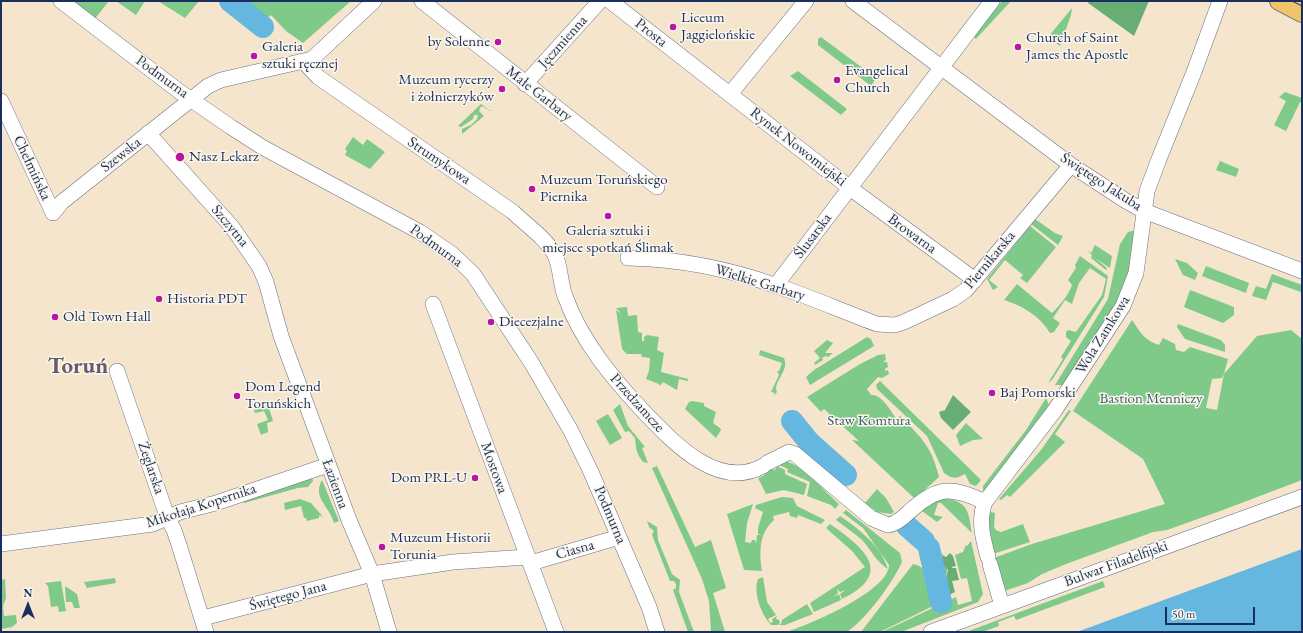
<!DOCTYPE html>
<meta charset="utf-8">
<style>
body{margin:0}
#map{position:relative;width:1303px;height:633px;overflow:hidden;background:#f6e5cd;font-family:"EB Garamond",serif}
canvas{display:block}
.frame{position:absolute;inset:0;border:2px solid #1b2f5e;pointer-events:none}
.north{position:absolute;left:8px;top:585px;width:40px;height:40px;-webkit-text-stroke:3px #fbf7ec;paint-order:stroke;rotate:0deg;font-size:11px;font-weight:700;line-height:16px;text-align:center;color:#1b2f5e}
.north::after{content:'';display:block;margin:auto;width:14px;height:18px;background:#1b2f5e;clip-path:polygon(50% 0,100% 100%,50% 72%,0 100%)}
.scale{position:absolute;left:1165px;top:607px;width:90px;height:18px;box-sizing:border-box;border:2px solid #1b2f5e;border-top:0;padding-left:5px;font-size:12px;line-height:14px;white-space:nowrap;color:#1b2f5e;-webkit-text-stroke:3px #fbf7ec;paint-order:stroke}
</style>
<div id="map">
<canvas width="1303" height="633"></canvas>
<div class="frame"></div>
<div class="north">N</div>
<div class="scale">50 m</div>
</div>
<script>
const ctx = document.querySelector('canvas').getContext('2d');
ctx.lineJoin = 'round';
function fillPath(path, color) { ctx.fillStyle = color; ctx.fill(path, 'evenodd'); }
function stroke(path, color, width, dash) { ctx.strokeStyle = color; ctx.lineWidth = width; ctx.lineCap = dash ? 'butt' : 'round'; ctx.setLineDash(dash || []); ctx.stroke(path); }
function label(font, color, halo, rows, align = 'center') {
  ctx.font = font + ' "EB Garamond",serif'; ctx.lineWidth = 3; ctx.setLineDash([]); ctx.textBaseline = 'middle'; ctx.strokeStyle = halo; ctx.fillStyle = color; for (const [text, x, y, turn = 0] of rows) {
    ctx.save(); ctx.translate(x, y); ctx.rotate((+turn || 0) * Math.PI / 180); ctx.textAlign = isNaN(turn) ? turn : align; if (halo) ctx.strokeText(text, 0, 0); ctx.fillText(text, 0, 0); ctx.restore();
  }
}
fillPath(new Path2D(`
 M70 1H109L94 20Z
 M116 1H145L136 15Z
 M158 1H199L185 18Z
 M234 1H351L303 43 286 31 271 15 262 23Z
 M1002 1H1011L976 39 973 36Z
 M1072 8 1071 15 1060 46 1056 43V39H1052L1049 36Z
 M821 37 876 78 871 86 818 45V39Z
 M798 71 847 109 841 115 790 76Z
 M1285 92 1302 98V103L1300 102 1286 131 1274 125 1286 101 1279 97Z
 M481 104 489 110H491L490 111 482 106 480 108 479 111 484 116 462 134V129L471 125 477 119 478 115H474L473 119 461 127 458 126Z
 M353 137 363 145 367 139 385 152 370 169 345 155 347 151 345 149Z
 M1220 161 1239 169 1236 177 1216 170Z
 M1035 219 1055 233 1063 236 1058 245 1031 224Z
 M1030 226 1056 247 1027 283 1020 278 1023 275 1005 260 989 280 998 287 993 290 987 279Z
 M1132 231H1136V237L1125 289 1066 385H1055L1108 299 1120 244 1128 232Z
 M1095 245 1112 256 1110 268 1095 258 1107 268 1106 270 1091 258 1092 255 1086 250 1091 253Z
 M1080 256 1108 276 1104 297 1052 380 1048 383 1063 359 1061 357 1071 341 1066 337V332L1068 330 1076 332 1102 295 1106 279 1090 268 1079 283 1072 304 1065 300 1053 318 1060 323 1054 332 1050 333C1040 316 1023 306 1004 300L1017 284 1052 313C1060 305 1068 296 1072 285L1068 280 1076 268 1075 265Z
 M1175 259 1187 263 1198 273 1195 280 1183 275Z
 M1206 266 1249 283 1246 293 1202 276Z
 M1272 274 1302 285 1301 292 1273 282 1266 300 1252 296 1256 286 1266 289Z
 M1190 290 1234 307V315L1223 323 1184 307Z
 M627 307 628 316 637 315 638 332 642 333V341H644V337L647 335 659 337 657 350 664 353 661 372 688 379V381L679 379 677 390 663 382 660 386 659 384 646 379 649 371 650 358 642 357 641 354H627L622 349 616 310 620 313 622 326 620 312 616 308Z
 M1132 320C1141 333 1144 340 1159 345L1163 338 1175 344 1176 350 1184 352 1190 347 1228 359 1224 374 1257 336 1291 330 1302 339V480L1223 510 1167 530 1153 532 1066 564 1042 574 1028 583 1001 592 991 559 1032 544 1165 504 1143 459 1073 411ZM1224 374 1217 410 1206 408 1212 379 1222 378Z
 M1178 324 1221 340 1225 345V352L1185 339 1177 327Z
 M867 337 871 339 874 346 810 385 806 377 814 370Z
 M827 340 833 343 825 353H833L828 357 826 356 822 358 823 360 815 365 814 363 820 358 814 351Z
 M760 350 784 358C790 371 772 382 777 392L774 396 775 393 771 392 779 375 777 371H779L782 363 759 355Z
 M885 354 886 360 883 362H887L888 367 885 369V371L888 370 889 374 882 378 878 377 867 389 871 395C883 394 891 413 897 419L900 416C921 437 932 447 939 477L917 497H913L852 440 859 441 824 409 821 412 807 397 860 364 878 355Z
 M880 381 981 480 976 486 970 484 965 474C956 479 952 479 944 473L927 436 877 389 876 385Z
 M1046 398 1049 405 1035 428 992 485 983 491V486L1026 430Z
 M692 401 704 403V406L716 412 713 423 720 428 721 430 716 438 685 409 689 402Z
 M620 404 628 426 645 447 642 448 648 463 643 462C636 453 636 449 635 438L629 431 625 432 613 410Z
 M268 405 273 421 267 423 268 432 261 435 257 424 268 420 264 411 255 413 254 410Z
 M1069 410 1071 411 1055 434 1065 442 1010 497 1007 495 1001 500 999 499 1041 450Z
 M608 414 622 438 610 445 596 421Z
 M966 423 983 439 973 440 960 446 956 435Z
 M784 461C801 463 826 493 839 504L835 509 831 505 807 496 810 482 787 472 788 469 777 464Z
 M657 466 695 547 711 540 726 588 713 593 725 632H711L709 601 702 579 652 468Z
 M777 466 785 470V474L807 484 804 495 784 490 766 494 758 478 763 476 771 469 775 470Z
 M312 477 313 481 308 487 298 488 244 503 243 498Z
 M322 480 339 521 334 523C329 505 312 498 322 480Z
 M877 489 886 498 894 512 891 514 877 512 865 503Z
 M782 497 793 498 797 506 825 520 821 524 798 515 797 518 790 516 789 512 773 516 774 520C759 533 759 552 762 571L744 570 727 514 753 504 747 523 745 542 751 543 752 540H755L756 544 757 535 762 534H758V528L763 512 755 508 756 505Z
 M944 498C969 502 968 511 972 533L941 503H938L934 515 943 517 937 522 922 511 913 520 930 536 933 542 932 543 916 540 904 534 903 526 925 502Z
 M300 499 311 503 323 517 319 515V518L307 521 306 518H304L301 506 285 510 284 503Z
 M846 510 900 553 902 562C891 585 868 617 847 632H786C809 625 889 591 889 565L863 528 843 513Z
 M991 512 995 513 994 527 996 530 1001 532 1023 524 1030 542 990 555 986 537 989 515Z
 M840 516C859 529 881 546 888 569 876 562 871 549 861 539 853 532 844 526 836 520Z
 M647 521 657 527 658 540 672 574 680 580 679 592 694 632H688L673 590 676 588V584L674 581H670L652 535 654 531 649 527Z
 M830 524C863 547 896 573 842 599L840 594 846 590 840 592 837 589 838 593 833 597 839 594 841 600 814 612 810 603 865 567 852 551 826 528Z
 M971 541 983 594 978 602 901 632H882L956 597 958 605 972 601 967 578 961 579 955 555 963 552 966 545 967 546Z
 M932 547 946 557C948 569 948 576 941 586Z
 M913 564C933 568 932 589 935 605L880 632H861Z
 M763 577 767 602 776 615 768 619 770 623 773 622 772 619 777 616 776 619 779 620 780 623 777 625 781 624 782 620 807 604 813 614 785 625H771C761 614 753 593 758 579Z
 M115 578 116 583 87 588 84 582Z
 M5 579 6 598 3 606 4 616 16 615 17 623 12 627 1 629V580Z
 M61 581 66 611 59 612 58 606 51 607 48 586 45 583Z
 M1103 581 1105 587 1016 620 1014 616 998 622 999 626 982 632H966Z
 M65 586 77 594 80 608H74L72 602H66Z`), '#7fca88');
fillPath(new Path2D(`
 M1089 1H1149L1134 36 1088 3Z
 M953 395 971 412 953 430 941 418 939 412 945 410Z
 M950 553 953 556 956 566 952 567V568H956L959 580 952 581 955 592 943 598 941 586 946 579 948 570 938 559 939 556 946 557Z`), '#67ae74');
fillPath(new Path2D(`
 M1302 549V632H1077Z`), '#65b7e0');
stroke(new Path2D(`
 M230 1 263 27
 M792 421 809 442 846 475
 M907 526 924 541
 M929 548 941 602`), '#65b7e0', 22);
const minor = new Path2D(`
 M61 1 180 92 231 127 262 147 420 232 452 254 473 274 531 362 571 431 591 472 649 607 657 632
 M422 1 657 187
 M610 1 850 188 975 280
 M853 1 1071 165 1126 201 1144 211 1302 271
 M304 62 318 77 513 212C526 225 546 238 555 255 561 268 560 283 565 296 581 341 613 379 645 413 673 442 718 491 763 466
 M525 84 600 1
 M730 94 806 1
 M1 101 53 213 62 202 208 86 221 80 312 59 374 1
 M148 133 232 227 259 266 266 282 281 336 349 520 372 574 389 632
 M628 258C679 259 730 269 777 286 811 297 844 312 877 324L895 325 904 322 953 299 966 290 1071 165
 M776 285 992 1
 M433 304 556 632
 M117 371 168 519 174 530 180 548 206 632
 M767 463 789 452 795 454 871 518 888 525C896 524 903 518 909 512 937 486 951 486 985 502
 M1 544 153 524 180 512 216 503 328 465
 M988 557C983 539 978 520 985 502L1055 410 1123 306 1136 273 1147 191 1159 159 1194 72 1220 1
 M531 563 619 537
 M990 564 1002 606
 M203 618 372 574 453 562 527 557
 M931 632 1302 497`);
const major = new Path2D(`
 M1279 1 1302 13`);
stroke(minor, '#686f85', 16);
stroke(major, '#686f85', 20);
stroke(minor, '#fff', 15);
stroke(major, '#f0c469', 18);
stroke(new Path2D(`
 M1292 1 1302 6`), '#1b2f5e', 1);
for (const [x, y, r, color] of [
 [673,27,4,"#b5179e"],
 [498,42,4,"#b5179e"],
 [1018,47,4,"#b5179e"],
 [254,56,4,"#b5179e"],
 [837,80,4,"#b5179e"],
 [502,89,4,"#b5179e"],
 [180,157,5,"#b5179e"],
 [532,189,4,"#b5179e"],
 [608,216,4,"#b5179e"],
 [159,299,4,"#b5179e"],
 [55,317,4,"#b5179e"],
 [491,322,4,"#b5179e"],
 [992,393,4,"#b5179e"],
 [237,396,4,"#b5179e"],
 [475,478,4,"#b5179e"],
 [382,547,4,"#b5179e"]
]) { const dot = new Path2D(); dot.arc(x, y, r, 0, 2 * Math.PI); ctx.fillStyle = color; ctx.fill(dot); stroke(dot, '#fbf7ec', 1.5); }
label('15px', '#1b2f5e', '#fbf7ec', [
 ["Liceum",681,18],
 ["Jaggielońskie",681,35],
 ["Church of Saint",1026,38],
 ["James the Apostle",1026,55],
 ["by Solenne",490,42,"right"],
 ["Galeria",262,47],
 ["sztuki ręcznej",262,64],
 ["Evangelical",845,71],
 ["Church",845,88],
 ["Muzeum rycerzy",494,80,"right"],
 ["i żołnierzyków",494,97,"right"],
 ["Nasz Lekarz",189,157],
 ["Muzeum Toruńskiego",540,180],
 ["Piernika",540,197],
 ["Galeria sztuki i",608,231,"center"],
 ["miejsce spotkań Ślimak",608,248,"center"],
 ["Historia PDT",167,299],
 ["Old Town Hall",63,317],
 ["Diecezjalne",499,322],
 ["Dom Legend",245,387],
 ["Toruńskich",245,404],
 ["Baj Pomorski",1000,393],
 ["Dom PRL-U",467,478,"right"],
 ["Muzeum Historii",390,538],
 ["Torunia",390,555]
], 'left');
label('15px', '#1b2f5e', '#fbf7ec', [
 ["Prosta",651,33,38],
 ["Jęczmienna",563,42,-48],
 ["Podmurna",162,77,36],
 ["Małe Garbary",539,94,38],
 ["Rynek Nowomiejski",798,147,38],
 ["Szewska",121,155,-38],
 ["Strumykowa",439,161,34],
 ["Chełmińska",32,168,65],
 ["Świętego Jakuba",1101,182,33],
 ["Szczytna",230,226,50],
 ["Browarna",912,234,36],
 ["Ślusarska",813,236,-53],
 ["Podmurna",436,246,36],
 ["Piernikarska",990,260,-50],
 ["Wielkie Garbary",760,283,17],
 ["Wola Zamkowa",1103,335,-58],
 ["Przedzamcze",637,403,48],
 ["Żeglarska",151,468,71],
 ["Mostowa",494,468,70],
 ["Łazienna",335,484,70],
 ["Mikołaja Kopernika",201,506,-18],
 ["Podmurna",610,515,67],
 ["Ciasna",575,550,-16],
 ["Bulwar Filadelfijski",1116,564,-20],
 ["Świętego Jana",288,596,-15]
]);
label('15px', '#395e6b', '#fbf7ec', [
 ["Bastion Menniczy",1151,399],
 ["Staw Komtura",869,421]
]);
label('bold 23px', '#675c6b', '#fbf7ec', [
 ["Toruń",78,367]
]);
</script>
